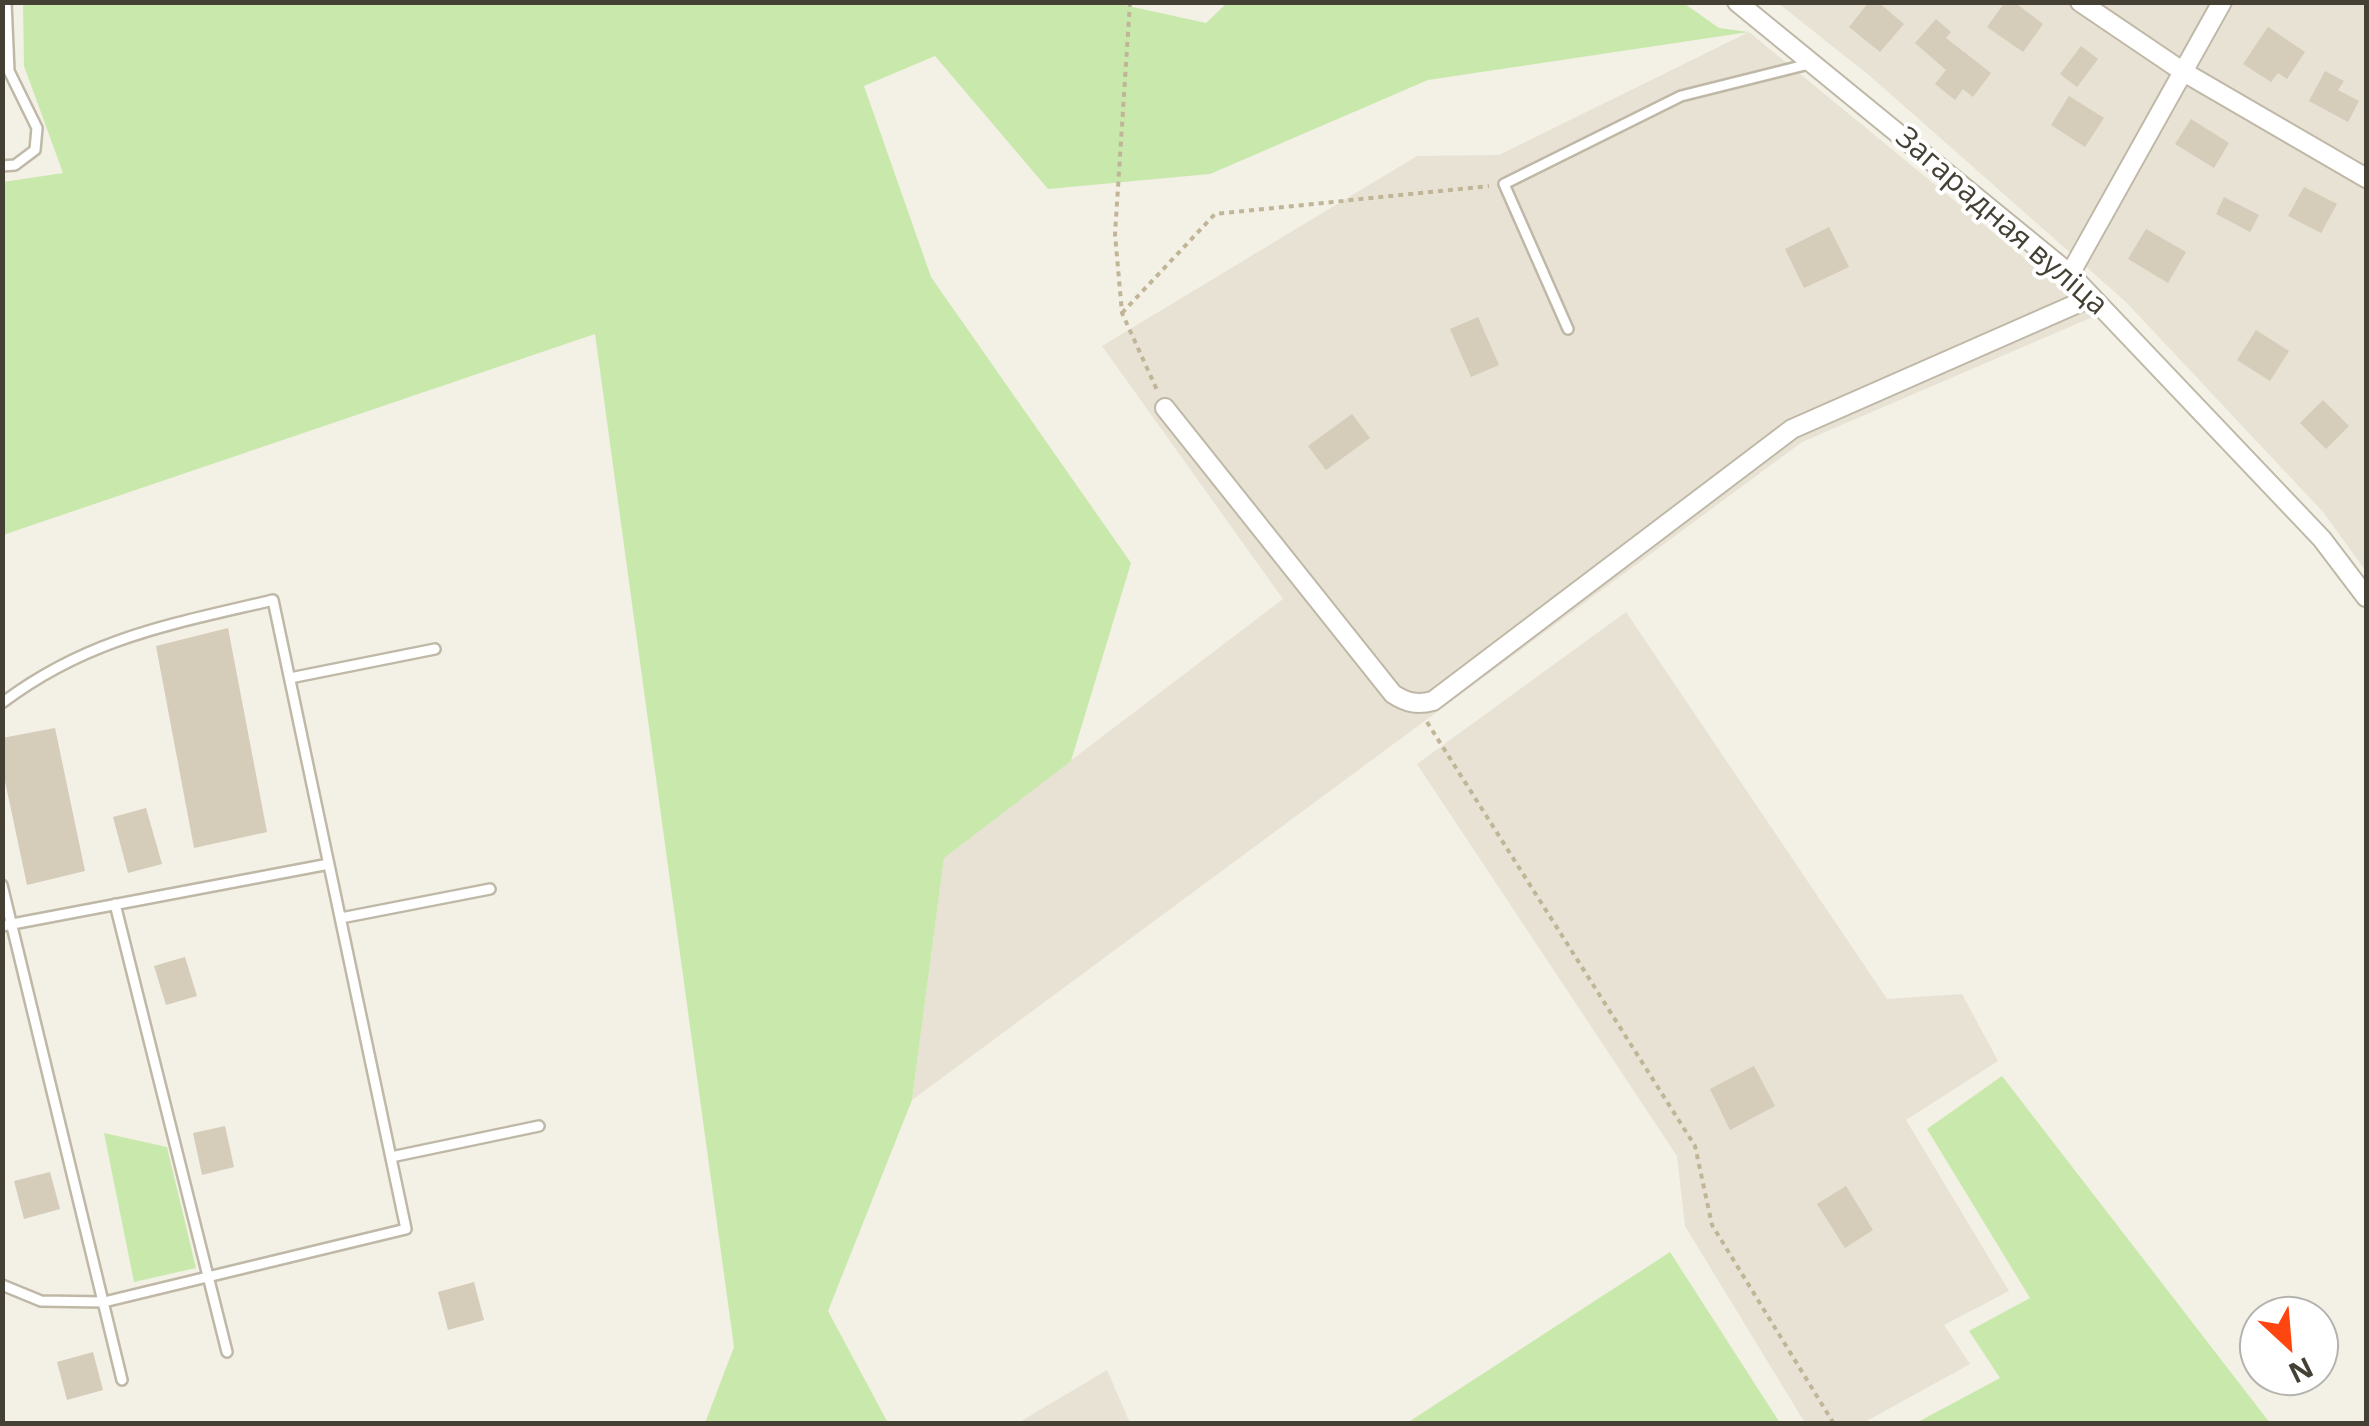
<!DOCTYPE html>
<meta charset="utf-8">
<style>
body{margin:0}
#map{position:relative;width:2369px;height:1426px;overflow:hidden;background:#f3f0e5;font-family:"Open Sans",sans-serif}
canvas{display:block}
.frame{position:absolute;inset:0;border:5px solid #454034;pointer-events:none}
.north{position:absolute;left:2239px;top:1296px;width:100px;height:100px;box-sizing:border-box;background:#fff;border:2px solid #b5b3ae;border-radius:50%;rotate:154deg;font-size:28px;font-weight:700;line-height:40px;text-align:center;color:#454034}
.north::after{content:'';display:block;margin:auto;width:35px;height:45px;background:#ff4510;clip-path:polygon(50% 0,100% 100%,50% 72%,0 100%)}
</style>
<div id="map">
<canvas width="2369" height="1426"></canvas>
<div class="frame"></div>
<div class="north">N</div>
</div>
<script>
const ctx = document.querySelector('canvas').getContext('2d');
ctx.lineJoin = 'round';
function fillPath(path, color) { ctx.fillStyle = color; ctx.fill(path, 'evenodd'); }
function stroke(path, color, width, dash) { ctx.strokeStyle = color; ctx.lineWidth = width; ctx.lineCap = dash ? 'butt' : 'round'; ctx.setLineDash(dash || []); ctx.stroke(path); }
function label(font, color, halo, rows, align = 'center') {
  ctx.font = font + ' "Open Sans",sans-serif'; ctx.lineWidth = 8; ctx.setLineDash([]); ctx.textBaseline = 'middle'; ctx.strokeStyle = halo; ctx.fillStyle = color; for (const [text, x, y, turn = 0] of rows) {
    ctx.save(); ctx.translate(x, y); ctx.rotate((+turn || 0) * Math.PI / 180); ctx.textAlign = isNaN(turn) ? turn : align; if (halo) ctx.strokeText(text, 0, 0); ctx.fillText(text, 0, 0); ctx.restore();
  }
}
fillPath(new Path2D(`
 M1778 3H2366V571L2323 512 2126 302 1870 76Z
 M1749 32 2095 316 1802 442 912 1100 944 857 1283 599 1102 346 1417 156 1499 155Z
 M1626 612 1887 999 1962 994 1998 1061 1906 1120 2009 1291 1944 1325 1970 1364 1863 1423H1805L1685 1226 1677 1156 1417 764Z
 M1107 1370 1130 1423H1018Z`), '#e7e2d3');
fillPath(new Path2D(`
 M1115 3 1206 23 1228 2H1682L1719 28 1749 32 1428 80 1210 174 1048 189 935 56 864 86 931 277 1131 563 1071 761 944 858 912 1100 828 1311 888 1423H705L734 1347 595 334 3 535V182L63 173 24 66 23 3Z
 M2002 1076 2270 1423H1916L2000 1378 1969 1331 2030 1298 1927 1129Z
 M104 1133 167 1147 196 1268 134 1282Z
 M1670 1252 1780 1423H1407Z`), '#c9e9ac');
fillPath(new Path2D(`
 M1869 2H1878L1904 24 1880 52 1849 27Z
 M2005 2H2014L2043 24 2023 52 1987 27Z
 M1936 19 1951 32 1946 38 1991 73 1973 97 1963 89 1955 100 1935 84 1946 70 1915 43Z
 M2268 27 2305 52 2287 79 2278 73 2271 82 2243 64Z
 M2081 46 2098 59 2077 87 2060 74Z
 M2325 71 2344 81 2338 90 2359 101 2348 122 2309 101Z
 M2069 96 2104 118 2085 147 2051 125Z
 M2191 119 2229 143 2214 168 2175 144Z
 M2304 187 2337 204 2321 233 2288 216Z
 M2224 197 2259 215 2250 232 2216 214Z
 M1829 227 1849 267 1804 288 1785 249Z
 M2146 229 2186 252 2168 283 2128 259Z
 M1478 317 1499 365 1471 377 1450 329Z
 M2256 330 2289 351 2270 381 2237 360Z
 M2323 400 2349 426 2326 449 2300 423Z
 M1352 414 1370 438 1326 470 1308 446Z
 M228 628 267 832 194 848 156 646Z
 M55 728 85 871 27 885 2 767V738Z
 M146 808 162 864 128 873 113 817Z
 M185 957 197 996 166 1005 154 966Z
 M1754 1066 1775 1106 1730 1130 1710 1089Z
 M225 1126 234 1167 202 1175 193 1133Z
 M50 1172 60 1209 24 1219 14 1181Z
 M1846 1186 1873 1230 1845 1248 1817 1204Z
 M474 1282 484 1320 448 1330 438 1292Z
 M93 1352 103 1390 67 1400 57 1362Z`), '#d5ccba');
const lane = new Path2D(`
 M2 166 15 165 35 150 37 128 9 71 6 2
 M1568 329 1504 184 1681 96 1813 63
 M290 678 435 649
 M2 703C88 638 172 624 273 600L406 1229 104 1302 41 1301 2 1285
 M2 885 122 1380
 M115 904 227 1352
 M341 918 490 889
 M2 926 329 864
 M391 1157 539 1126`);
const street = new Path2D(`
 M1737 2 2070 274 2322 539 2366 597
 M2080 2 2182 71 2366 178
 M2070 274 2222 2
 M1165 408 1393 694C1407 703 1417 705 1433 701L1792 429 2092 297`);
stroke(lane, '#bfb8a7', 14);
stroke(street, '#bfb8a7', 22);
stroke(new Path2D(`
 M1130 2 1115 234 1122 313 1157 390
 M1122 313 1215 214 1489 186
 M1427 722 1695 1146 1712 1225 1834 1424`), '#c1b598', 4, [5, 5]);
stroke(lane, '#fff', 9);
stroke(street, '#fff', 18);
label('30px', '#454034', '#fff', [
 ["Загарадная вуліца",2001,222,41]
]);
</script>
